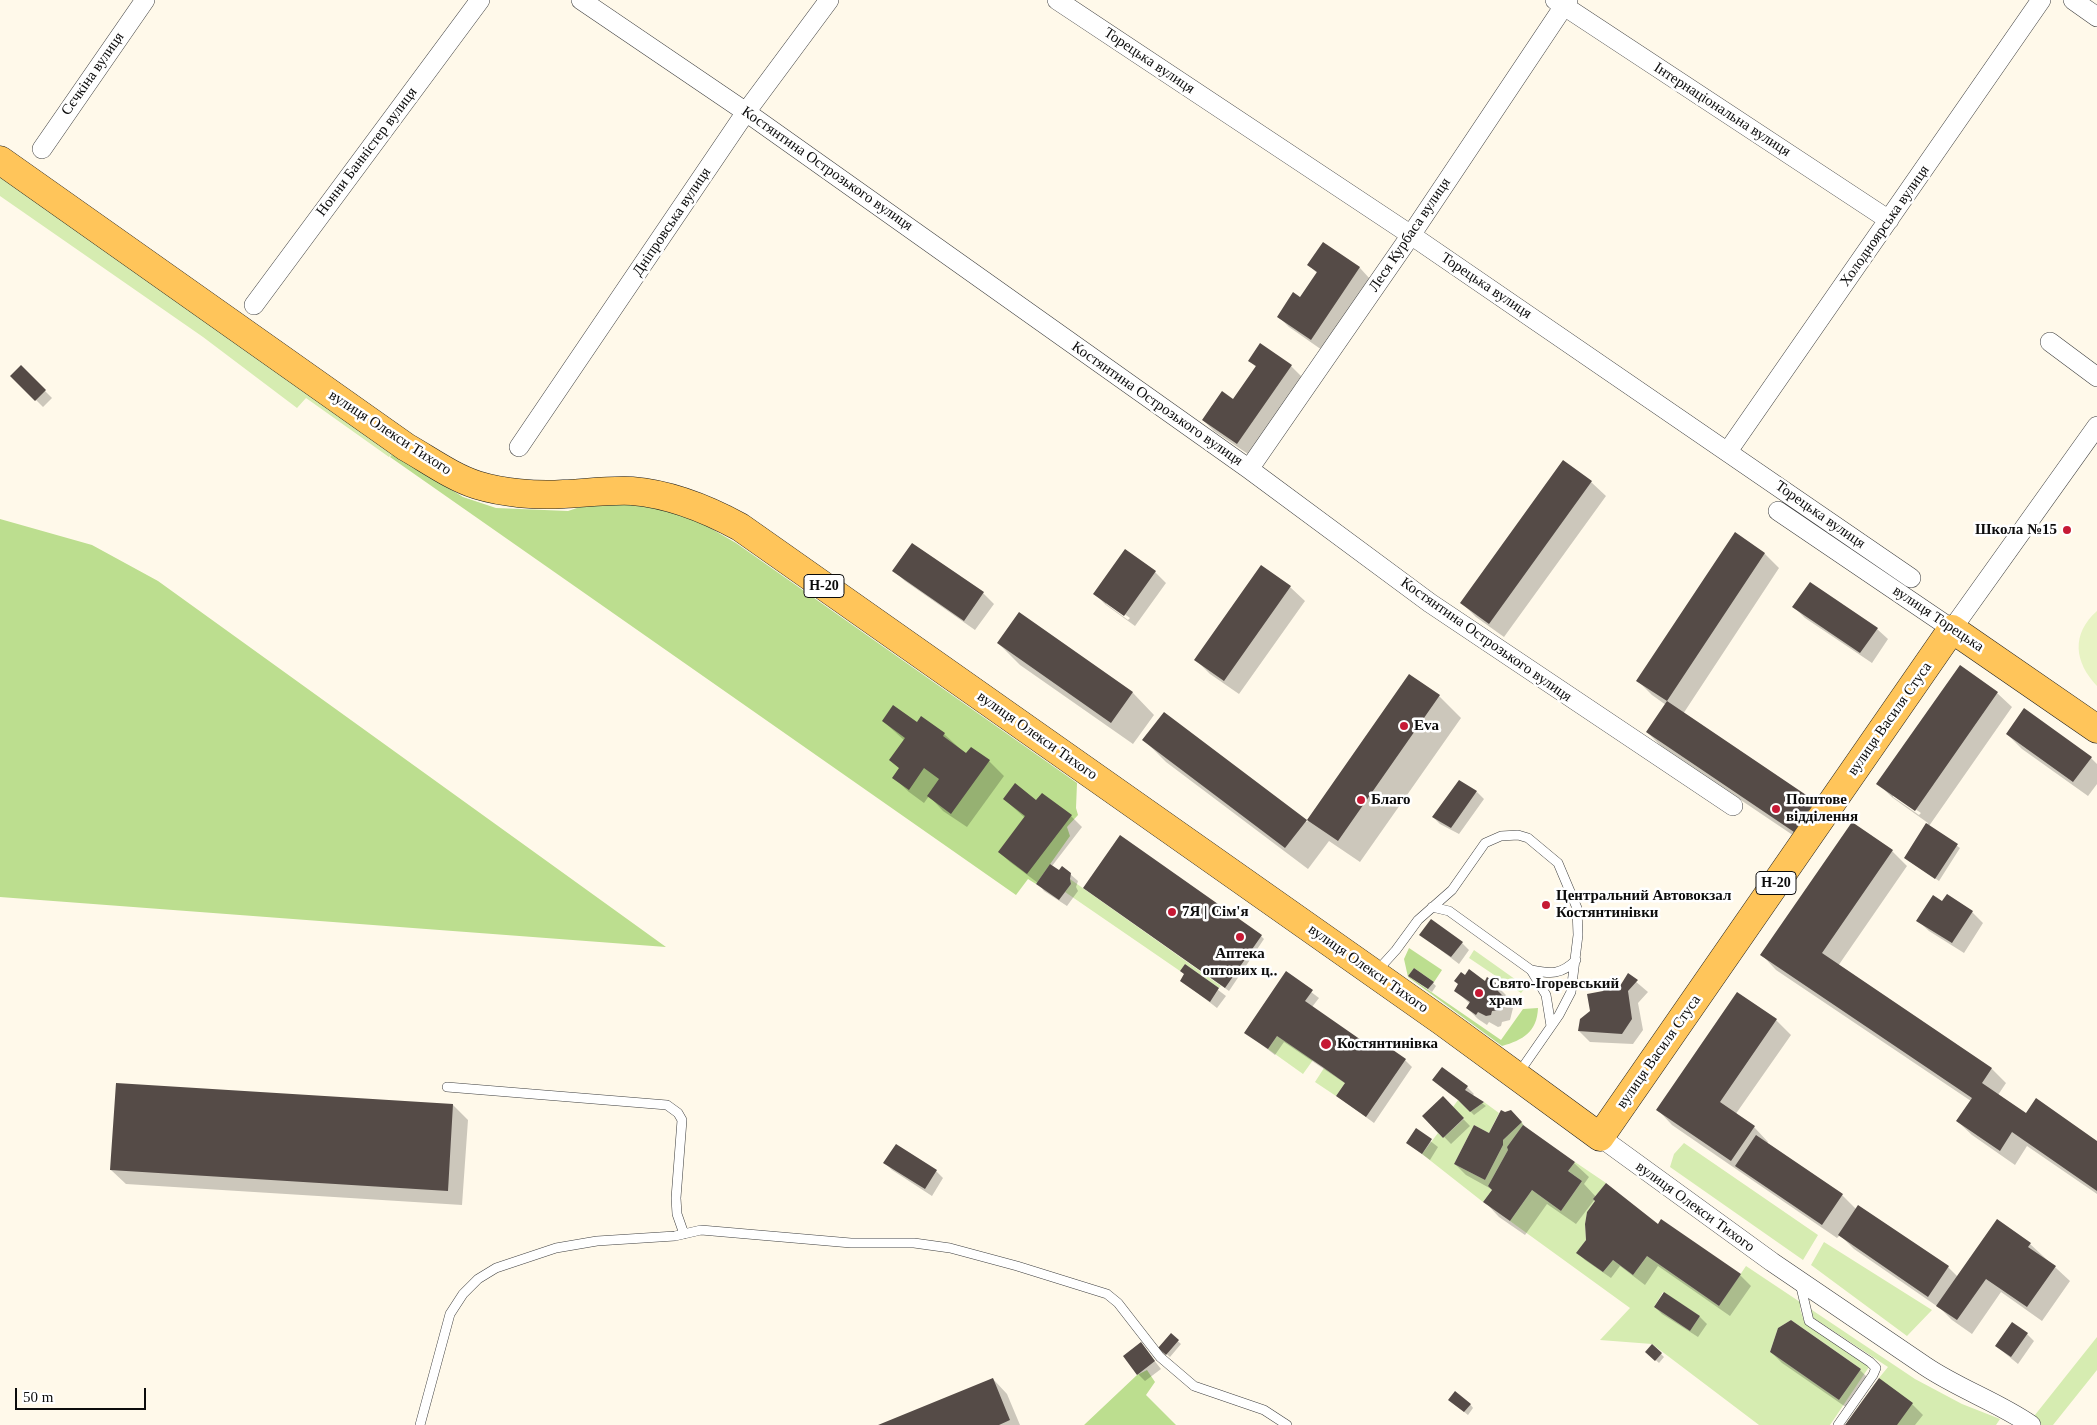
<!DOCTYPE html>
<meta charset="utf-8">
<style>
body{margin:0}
#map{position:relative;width:2097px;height:1425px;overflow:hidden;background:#fff9ea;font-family:"Times New Roman",serif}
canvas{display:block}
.scale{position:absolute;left:15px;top:1388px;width:131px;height:22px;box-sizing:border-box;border:2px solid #0c0c0c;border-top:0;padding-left:6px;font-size:15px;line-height:18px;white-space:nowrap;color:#0c0c0c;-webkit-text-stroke:4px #fff;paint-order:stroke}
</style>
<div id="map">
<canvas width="2097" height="1425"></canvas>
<div class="scale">50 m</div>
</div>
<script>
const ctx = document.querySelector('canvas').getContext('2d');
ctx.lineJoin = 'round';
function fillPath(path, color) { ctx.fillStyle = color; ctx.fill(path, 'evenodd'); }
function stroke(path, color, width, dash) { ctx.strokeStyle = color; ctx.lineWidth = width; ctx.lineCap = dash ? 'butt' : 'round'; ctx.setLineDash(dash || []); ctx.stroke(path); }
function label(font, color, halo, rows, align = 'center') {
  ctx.font = font + ' "Times New Roman",serif'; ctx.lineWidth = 5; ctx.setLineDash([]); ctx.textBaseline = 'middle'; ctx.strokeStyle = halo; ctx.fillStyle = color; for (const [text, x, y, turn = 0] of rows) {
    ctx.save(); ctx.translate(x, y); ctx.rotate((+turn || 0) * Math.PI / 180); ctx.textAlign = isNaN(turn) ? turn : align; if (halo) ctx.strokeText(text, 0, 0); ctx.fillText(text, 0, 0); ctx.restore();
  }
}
fillPath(new Path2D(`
 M0 177 393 453 389 457 306 398 297 408 203 337 0 196Z
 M1070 879 1221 986 1219 988 1185 964 1180 971 1065 892 1071 884Z
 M1474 950 1526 987 1521 993 1469 958Z
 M1277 1036 1313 1060 1303 1074 1268 1049Z
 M1324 1068 1345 1083 1336 1096 1315 1082Z
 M1458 1100 1470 1112 1484 1102 1499 1113 1489 1133 1474 1125 1454 1164 1485 1180 1503 1145V1140L1522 1122 1523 1125 1507 1147 1508 1150 1488 1186 1492 1190 1483 1202 1422 1154 1438 1133 1443 1138 1464 1119 1453 1107Z
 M1684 1143 1818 1235 1803 1260 1670 1167 1674 1154Z
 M1575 1162 1606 1183 1593 1199 1595 1201 1587 1212 1585 1224 1586 1240 1577 1253 1603 1272 1613 1260 1633 1275 1647 1256 1719 1306 1746 1266 1800 1302V1309L1805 1324 1869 1367 1830 1425H1759L1652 1344 1600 1340 1630 1308 1510 1221 1532 1190 1561 1211 1582 1181 1568 1171ZM1663 1292 1700 1316 1690 1331 1654 1307ZM1791 1320 1861 1369 1839 1400 1770 1352 1778 1328Z
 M1824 1242 1932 1310 1907 1336 1811 1265Z
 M1809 1308 1915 1379 1962 1404 2000 1419 1996 1425H1897L1879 1378 1888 1367 1812 1317Z
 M2097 1337V1370L2053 1425H2027Z`), '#d6ecb1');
fillPath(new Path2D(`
 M393 453 463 497 496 508 568 511 586 505 628 503 661 509 698 521 736 543 1077 783 1076 808 1078 815 1067 827 1070 836 1036 884 1028 879 1016 895 390 457Z
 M0 519 92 545 158 581 666 947 0 897Z
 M1409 948 1442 970 1434 982 1414 968 1408 976 1501 1040 1523 1009 1538 1008C1537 1032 1523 1040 1502 1046L1408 977 1404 959Z
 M1147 1370 1155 1382 1146 1395 1176 1425H1084L1137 1375Z`), '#bcde8f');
fillPath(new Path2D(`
 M2097 611V686C2074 662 2071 634 2097 611Z`), '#e8f3c4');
fillPath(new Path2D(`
 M1324 244 1360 268 1370 279 1322 350 1289 327 1278 316 1301 299 1318 274 1309 265Z
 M1249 360 1291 366 1302 377 1248 454 1214 431 1203 420 1233 401 1256 367Z
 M21 367 52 398 43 407 12 376Z
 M1591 482 1606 496 1504 637 1476 617 1462 603Z
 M1735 534 1765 554 1779 568 1683 714 1814 802 1829 817 1809 846 1662 747 1647 732 1666 705 1652 695 1638 681Z
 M894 571 983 593 994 604 975 630 905 581Z
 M1155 572 1166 583 1135 626 1106 605 1095 594ZM1106 601 1130 618 1128 620 1106 604Z
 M1290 587 1305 601 1239 694 1210 674 1196 660Z
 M1794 607 1877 629 1888 639 1872 663 1805 618Z
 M1019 613 1133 693 1154 715 1133 744 1020 665 998 643Z
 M1409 676 1439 696 1461 718 1360 862 1329 841 1308 869 1166 762 1144 740 1164 714 1307 822Z
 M1997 693 2012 707 1929 826 1960 848 1939 881 1905 858 1928 823 1893 798 1878 784ZM1893 794 1921 813 1919 815 1893 797Z
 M921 718 944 734 967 755 971 749 989 761 1004 776 967 827 943 811 929 796 924 803 909 792 894 778 900 769 891 760 905 741 883 721 917 724Z
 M2007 734 2091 758 2097 764V784L2088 796 2022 749Z
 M1477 792 1484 799 1459 834 1440 824 1433 817Z
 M1042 795 1071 816 1082 827 1052 866 1060 872 1070 874 1078 881 1076 887 1078 891 1067 906 1044 891 1038 883 1010 862 999 852 1025 818 1004 799 1037 801Z
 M1892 851 1907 866 1838 966 1992 1069 2006 1083 1998 1095 2026 1115 2097 1142V1194L2027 1146 2015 1165 1972 1135 1957 1121 1971 1101 1776 970 1762 955Z
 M1084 888 1261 936 1264 939 1229 991Z
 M1943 903 1972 912 1983 923 1964 953 1929 931 1918 921Z
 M1421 935 1462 943 1469 950 1459 964Z
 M1185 965 1226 996 1217 1008 1182 981 1185 975Z
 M1286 973 1319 998 1312 1007 1375 1050 1405 1060 1412 1067 1374 1123 1337 1096 1346 1084 1284 1042 1275 1055 1245 1032Z
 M1628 975 1648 992 1638 1003 1643 1030 1633 1044 1590 1042 1579 1031 1592 1011 1620 988Z
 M1465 977 1495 984 1506 995 1504 999 1513 1008 1510 1020 1502 1022 1501 1026 1498 1027 1489 1022 1487 1025 1478 1019 1467 1008 1470 1004 1455 990Z
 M1413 979 1433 983 1436 986 1432 992Z
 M1776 1020 1791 1035 1735 1115 1754 1127 1768 1142 1767 1144 1842 1195 1857 1210 1948 1267 1958 1277 2030 1244 2070 1281 2042 1321 2001 1292 1972 1334 1952 1320 1941 1309 1854 1249 1840 1235 1837 1238 1752 1180 1672 1125 1658 1110Z
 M1442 1068 1467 1087 1474 1094 1472 1096 1486 1106 1474 1115 1464 1105Z
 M1443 1098 1470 1126 1451 1144 1424 1116Z
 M453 1105 468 1120 462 1205 126 1184 111 1170Z
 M1510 1112 1529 1130 1574 1163 1589 1177 1584 1184 1596 1197 1658 1226 1740 1275 1751 1286 1730 1316 1658 1266 1645 1285 1620 1266 1611 1278 1585 1260 1578 1253 1587 1240 1597 1201 1595 1199 1576 1224 1547 1204 1525 1235 1499 1217 1485 1202 1493 1190 1466 1175 1455 1164 1490 1134 1504 1113Z
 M1416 1130 1438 1147 1430 1160 1407 1143Z
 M896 1145 936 1171 943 1178 932 1196 892 1170 885 1163Z
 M1655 1307 1700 1317 1707 1324 1698 1337 1662 1314Z
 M2027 1334 2034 1341 2018 1364 1996 1346Z
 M1171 1335 1181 1344 1170 1357 1160 1348Z
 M1141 1344 1161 1369 1145 1381 1138 1374Z
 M1771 1352 1860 1370 1871 1381 1850 1410 1782 1363Z
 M1661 1354 1664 1357 1659 1363 1650 1355Z
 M993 1379 1007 1394 1020 1425H881Z
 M1453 1403 1470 1404 1473 1408 1468 1415Z
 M1912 1404 1923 1415 1915 1425H1846Z`), '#0003');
fillPath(new Path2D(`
 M1323 242 1360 267 1311 340 1277 317 1293 292 1300 297 1317 272 1307 265Z
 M1260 343 1292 365 1237 444 1202 420 1222 391 1233 399 1256 366 1248 361Z
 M21 365 46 390 35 401 10 376Z
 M1563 460 1592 481 1489 624 1460 603Z
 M1735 532 1765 553 1667 701 1636 681Z
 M912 543 984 592 964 621 892 571Z
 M1125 549 1156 571 1124 616 1093 594Z
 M1261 565 1291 586 1224 681 1194 660Z
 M1810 582 1878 628 1860 653 1792 607Z
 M1019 612 1133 692 1111 723 997 643Z
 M1960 665 1998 692 1915 811 1876 784Z
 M1409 674 1440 695 1338 841 1307 820Z
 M1667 701 1815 801 1794 832 1646 732Z
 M893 705 917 722 921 716 945 733 943 736 966 753 971 747 990 760 951 814 927 796 939 779 924 768 909 790 892 778 899 768 889 760 905 738 882 721Z
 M2024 708 2092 757 2073 782 2006 734Z
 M1164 712 1307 820 1285 848 1142 740Z
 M1459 780 1477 791 1451 828 1432 817Z
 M1015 783 1036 800 1042 793 1072 815 1027 874 998 852 1025 816 1003 799Z
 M1852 822 1893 850 1822 953 1992 1068 1982 1083 2026 1113 2036 1098 2097 1141V1191L2012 1132 2000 1151 1956 1121 1972 1098 1760 955Z
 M1926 823 1958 844 1935 879 1904 858Z
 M1120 835 1262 935 1225 988 1083 888Z
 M1050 864 1059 870 1062 866 1071 873 1070 879 1071 884 1059 900 1036 884Z
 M1947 894 1973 911 1952 943 1916 921 1933 895 1942 901Z
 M1431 919 1463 942 1451 957 1419 935Z
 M1185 964 1219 988 1210 1002 1180 981 1184 974 1180 971Z
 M1414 968 1434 982 1428 989 1408 976Z
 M1469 969 1485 981 1487 977 1496 983 1494 987 1503 996 1500 1010 1492 1011 1491 1015 1486 1016 1478 1012 1476 1015 1466 1008 1470 1002 1454 991 1458 984 1454 981 1461 972 1465 975Z
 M1286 971 1313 990 1305 1001 1374 1049 1380 1041 1406 1059 1366 1117 1336 1096 1345 1083 1324 1068 1277 1036 1268 1049 1244 1033Z
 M1628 973 1638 980 1628 991 1632 1019 1622 1034 1578 1031 1580 1019 1590 1011 1587 994 1603 991 1610 978 1620 986Z
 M1737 992 1777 1019 1720 1102 1755 1126 1731 1161 1656 1110Z
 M1442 1067 1468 1086 1465 1090 1484 1102 1470 1112 1458 1100 1432 1080Z
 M116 1083 453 1104 448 1191 110 1170Z
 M1443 1096 1464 1118 1443 1138 1422 1116Z
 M1501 1110 1505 1112 1511 1110 1522 1122 1503 1140V1145L1485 1180 1454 1164 1474 1125 1489 1133Z
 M1523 1125 1575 1162 1568 1171 1582 1181 1561 1211 1532 1190 1510 1221 1483 1202 1492 1190 1488 1186 1508 1150 1507 1147Z
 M1416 1128 1432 1139 1422 1154 1406 1143Z
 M1756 1135 1843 1194 1822 1225 1735 1166Z
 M896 1144 937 1170 925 1189 883 1163Z
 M1606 1183 1658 1224 1661 1219 1741 1274 1719 1306 1647 1256 1633 1275 1613 1260 1603 1272 1576 1253 1586 1240 1585 1224 1587 1212 1595 1201 1593 1199Z
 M1858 1205 1949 1266 1928 1297 1838 1235Z
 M1997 1219 2031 1243 2028 1247 2056 1266 2027 1307 1986 1279 1957 1320 1936 1306Z
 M1664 1292 1700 1316 1690 1331 1654 1307Z
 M1791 1320 1861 1369 1839 1400 1770 1352 1778 1328Z
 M2012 1322 2028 1333 2011 1357 1995 1346Z
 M1171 1333 1179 1340 1166 1355 1158 1348Z
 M1141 1342 1155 1361 1137 1375 1123 1356Z
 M1652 1344 1662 1353 1655 1361 1645 1352Z
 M993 1378 1010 1420 999 1425H878Z
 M1879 1378 1913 1403 1897 1425H1845Z
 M1455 1391 1471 1404 1464 1412 1448 1400Z`), '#554b47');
const lane = new Path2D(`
 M1432 907 1449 911 1531 970 1546 995 1551 1026
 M1531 970C1551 974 1561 975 1576 960
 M1377 971 1396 950 1418 920 1452 890 1485 843 1501 836 1518 835 1528 838 1558 863 1577 908 1578 935 1571 992 1559 1015 1518 1074
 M447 1087 667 1105 678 1113 682 1120 676 1198 677 1214 684 1234
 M1800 1283 1809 1321 1870 1362 1876 1368 1873 1375 1838 1425
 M420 1425 450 1314 463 1294 478 1279 496 1268 556 1248 597 1241 675 1236 701 1230 851 1243H914L950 1248 1017 1266 1107 1294 1118 1303 1160 1357 1194 1386 1264 1410 1287 1425`);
const street = new Path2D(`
 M581 0 746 112 1249 469 1430 603 1733 806
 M1057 0 1411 235 1911 578
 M1555 0 1889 220
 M2073 0 2097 17
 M42 149 145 0
 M254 305 480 0
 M2050 342 2097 377
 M519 447 746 112 829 0
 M1728 451 2041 0
 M1249 469 1411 235 1568 0
 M1778 511 1952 629 2097 426
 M1600 1137 1772 1262 1925 1366C1959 1389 1998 1402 2031 1425`);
const primary = new Path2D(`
 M0 160 406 447C429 460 452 477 477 485 503 493 536 496 564 494 586 493 609 490 632 491 670 494 707 509 740 527L1443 1022 1600 1137 1952 629 2097 729`);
stroke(lane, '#3f3f3f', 10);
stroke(street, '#3f3f3f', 20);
stroke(primary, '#1d1d1d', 29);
stroke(lane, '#fff', 9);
stroke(street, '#fff', 19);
stroke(primary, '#ffc55a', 28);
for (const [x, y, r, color] of [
 [2067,530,5,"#c61934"],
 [1404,726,5,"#c61934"],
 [1361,800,5,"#c61934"],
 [1776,809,5,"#c61934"],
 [1546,905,5,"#c61934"],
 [1172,912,5,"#c61934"],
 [1240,937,5,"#c61934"],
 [1479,993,5,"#c61934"],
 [1326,1044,6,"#c61934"]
]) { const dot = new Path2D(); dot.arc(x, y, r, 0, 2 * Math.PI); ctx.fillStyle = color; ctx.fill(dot); stroke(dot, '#fff', 2); }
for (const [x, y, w] of [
 [824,586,40],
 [1776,883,40]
]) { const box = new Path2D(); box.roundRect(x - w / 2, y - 11.5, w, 23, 4); ctx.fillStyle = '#fff'; ctx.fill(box); stroke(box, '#0c0c0c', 1); }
label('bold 14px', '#0c0c0c', null, [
 ["Н-20",824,586],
 ["Н-20",1776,883]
]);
label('15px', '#0c0c0c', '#fff', [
 ["Торецька вулиця",1149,61,34],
 ["Сєчкіна вулиця",93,74,-55],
 ["Інтернаціональна вулиця",1722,110,33],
 ["Нонни Банністер вулиця",367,152,-53],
 ["Костянтина Острозького вулиця",827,169,35],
 ["Дніпровська вулиця",672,222,-56],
 ["Холодноярська вулиця",1885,226,-55],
 ["Леся Курбаса вулиця",1410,235,-56],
 ["Торецька вулиця",1486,286,34],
 ["Костянтина Острозького вулиця",1157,404,35],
 ["вулиця Олекси Тихого",390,433,33],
 ["Торецька вулиця",1820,515,35],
 ["вулиця Торецька",1938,619,34],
 ["Костянтина Острозького вулиця",1486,640,35],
 ["вулиця Василя Стуса",1890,719,-55],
 ["вулиця Олекси Тихого",1037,736,35],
 ["вулиця Олекси Тихого",1368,969,35],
 ["вулиця Василя Стуса",1659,1052,-55],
 ["вулиця Олекси Тихого",1695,1207,36]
]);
label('bold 15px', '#0c0c0c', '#fff', [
 ["Школа №15",2057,530,"right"],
 ["Eva",1414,726],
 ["Благо",1371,800],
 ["Поштове",1786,800],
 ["відділення",1786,817],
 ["Центральний Автовокзал",1556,896],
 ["Костянтинівки",1556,913],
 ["7Я | Сім'я",1182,912],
 ["Аптека",1240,954,"center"],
 ["оптових ц‥",1240,971,"center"],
 ["Свято-Ігоревський",1489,984],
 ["храм",1489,1001],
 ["Костянтинівка",1337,1044]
], 'left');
</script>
